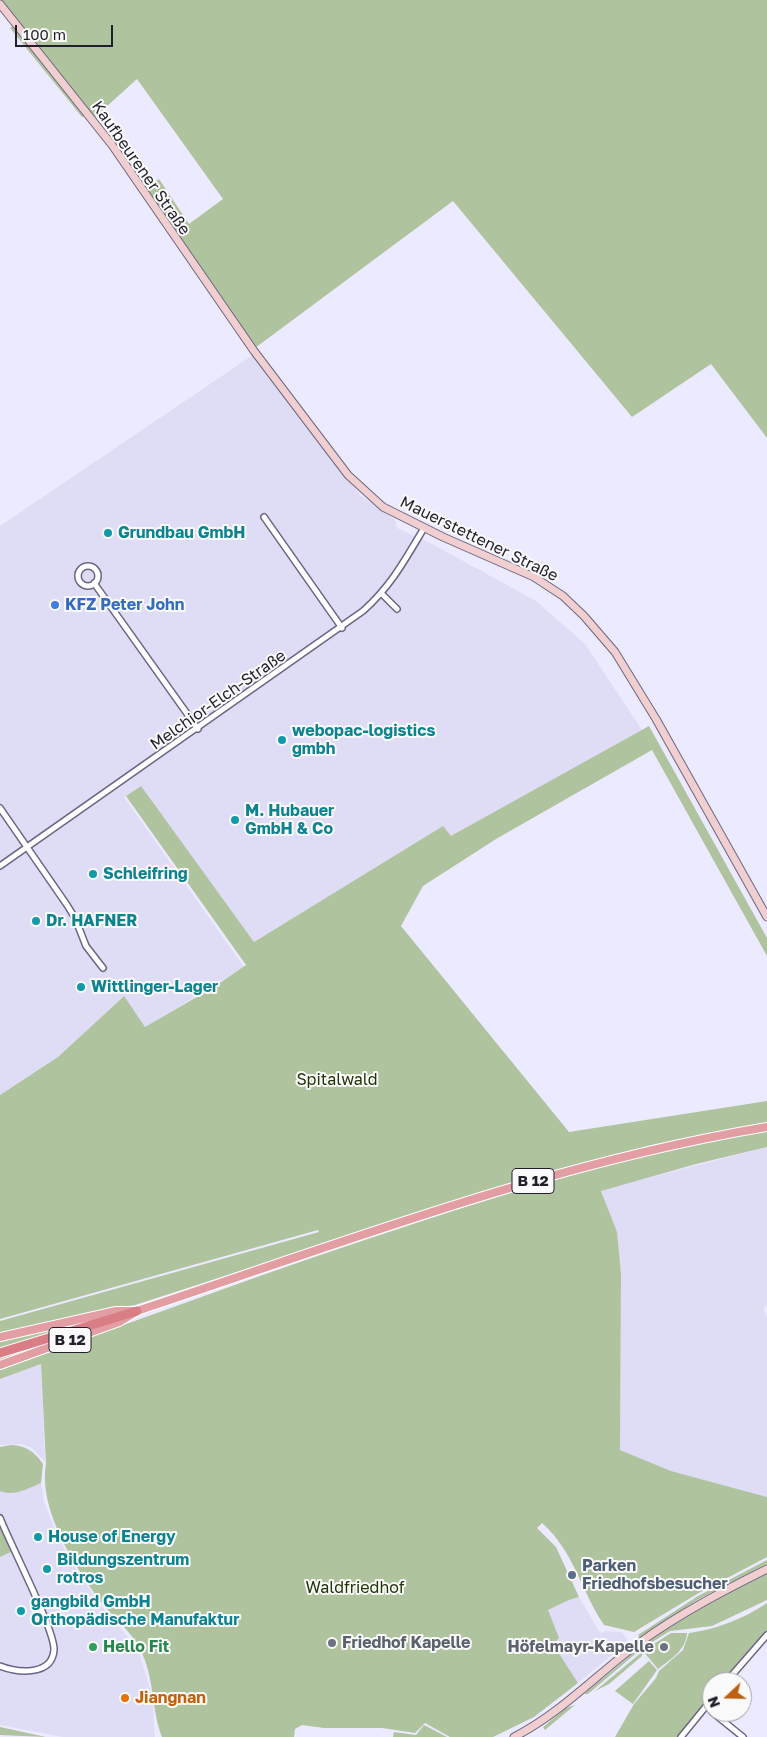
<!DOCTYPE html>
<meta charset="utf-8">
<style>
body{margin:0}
#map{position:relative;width:767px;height:1737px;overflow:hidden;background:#eceafe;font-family:"Golos Text",sans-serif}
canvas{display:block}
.north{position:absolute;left:702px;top:1672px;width:50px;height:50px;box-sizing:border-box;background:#fafafa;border:1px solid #a3a2a7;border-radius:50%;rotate:249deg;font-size:14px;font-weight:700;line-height:20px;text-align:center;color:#211f2b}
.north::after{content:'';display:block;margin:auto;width:18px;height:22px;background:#bd5f15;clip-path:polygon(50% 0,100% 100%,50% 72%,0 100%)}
.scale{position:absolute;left:15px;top:25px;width:98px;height:22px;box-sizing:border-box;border:2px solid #211f2b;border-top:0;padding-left:6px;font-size:15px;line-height:18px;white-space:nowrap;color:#211f2b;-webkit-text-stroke:4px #fafafa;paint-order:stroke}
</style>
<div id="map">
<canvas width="767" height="1737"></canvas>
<div class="north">N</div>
<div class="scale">100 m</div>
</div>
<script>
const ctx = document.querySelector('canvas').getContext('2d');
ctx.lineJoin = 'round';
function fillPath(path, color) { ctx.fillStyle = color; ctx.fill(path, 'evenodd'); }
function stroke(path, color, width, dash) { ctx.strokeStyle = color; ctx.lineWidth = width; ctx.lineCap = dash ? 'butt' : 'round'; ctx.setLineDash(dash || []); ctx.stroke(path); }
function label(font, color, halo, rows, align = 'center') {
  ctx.font = font + ' "Golos Text",sans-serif'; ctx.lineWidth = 4; ctx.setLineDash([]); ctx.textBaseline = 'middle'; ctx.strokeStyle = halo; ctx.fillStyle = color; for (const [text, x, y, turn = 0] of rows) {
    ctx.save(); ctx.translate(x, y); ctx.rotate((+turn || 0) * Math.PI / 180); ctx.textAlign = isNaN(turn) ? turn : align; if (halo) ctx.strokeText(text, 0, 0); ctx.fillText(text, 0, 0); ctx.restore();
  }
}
fillPath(new Path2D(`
 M253 355 360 495 395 520 397 528 434 545 536 601 585 644 642 730 451 837 443 826 254 942 140 786 124 797 244 967 144 1028 123 996 58 1057 0 1095V526Z
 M767 1147V1306L763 1308 767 1317V1497L671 1471 620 1450 621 1274 616 1232 601 1190Z
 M41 1364 45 1462 32 1448 22 1444 0 1445V1379Z
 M41 1483 44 1502 58 1537 78 1572 99 1603 138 1649 152 1695 155 1737H63L0 1725V1557L11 1552 0 1525V1491L19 1492Z
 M579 1597 600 1633 606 1631 621 1632 628 1639 624 1645 578 1683 553 1644 548 1610 569 1600Z`), '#dfdcf5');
fillPath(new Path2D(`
 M0 0H767V438L711 364 632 417 453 201 255 348 146 188 159 179 189 224 223 199 137 79 94 118Z
 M13 26 86 116 82 117 10 28Z
 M649 726 767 938V956L652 750 496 839 423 886 401 926 569 1132 767 1101V1123L656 1144 529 1178 135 1305 115 1308 0 1336V1321L319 1232 318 1230 0 1319V1095L58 1057 124 996 145 1027 214 987 246 965 126 796 141 786 254 942 443 826 451 836Z
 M767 1131V1147L696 1164 601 1191 617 1232 621 1274 620 1450 671 1471 767 1497V1557L697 1594 634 1632 604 1625C581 1591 574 1551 542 1523L537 1528 556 1547 579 1597 569 1600 548 1610 559 1638 553 1644 578 1683 534 1717 493 1737H450L425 1723 415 1733 382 1728H324L302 1725 295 1729 294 1737H162C151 1709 155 1678 140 1649 131 1631 114 1618 101 1602 75 1567 38 1509 46 1464L41 1364 0 1379V1370C140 1319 278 1268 419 1222 534 1184 648 1151 767 1131Z
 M92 1319 93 1321 0 1348V1338Z
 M61 1338V1340L0 1362V1356Z
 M11 1445C26 1446 34 1451 43 1464L41 1483C29 1488 14 1497 0 1491V1447Z
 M0 1525 11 1552 0 1557Z
 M767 1560V1564L699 1599 640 1638 638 1635 698 1596Z
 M767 1573V1600L712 1626 670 1631 646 1646V1642L705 1605Z
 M767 1603V1631L722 1682H712V1688L704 1697 707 1700 677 1737H615L634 1704 656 1678 659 1671 683 1650 689 1633C717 1629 743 1619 767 1603Z
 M671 1633H687C686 1650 671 1659 658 1669L643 1651Z
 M639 1648 640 1650 588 1694H584Z
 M642 1652V1656L609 1684 595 1691Z
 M649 1661 657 1670 633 1704 615 1691Z
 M575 1705 545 1730 543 1727 566 1708Z
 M424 1725 447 1737H393L394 1732 416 1735Z
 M0 1727 46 1737 0 1735Z`), '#b0c39f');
const minor = new Path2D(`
 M264 517 342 628
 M78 576a10 10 0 1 1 20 0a10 10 0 1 1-20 0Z
 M94 583 198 729
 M382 594 397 609
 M0 808 67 905 75 918 86 946 103 968
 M0 866 363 611C391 586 405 560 424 528
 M0 1518C10 1544 55 1630 54 1650 52 1676 18 1673 0 1666
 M726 1682 767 1635
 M712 1712 743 1737
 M681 1737 712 1699`);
const secondary = new Path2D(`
 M0 4 112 145 254 351 348 475 383 507 443 537 534 577 563 596 584 616 615 652 656 719 767 917
 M514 1737C561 1713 597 1674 639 1643 679 1614 723 1591 767 1569`);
const primary = new Path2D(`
 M0 1337 116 1311H133
 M0 1365 119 1322 137 1311C345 1242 551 1163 767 1127`);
const trunk = new Path2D(`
 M0 1353 137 1311`);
stroke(minor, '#6a6683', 8);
stroke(secondary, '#6a6683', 9);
stroke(primary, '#fff', 10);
stroke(trunk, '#fff', 11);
stroke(minor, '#fff', 5);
stroke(secondary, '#f1cfd1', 7);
stroke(primary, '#e39ea4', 8);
stroke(trunk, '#da7e86', 9);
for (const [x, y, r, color] of [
 [108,533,5,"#0f9aa8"],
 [55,605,5,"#3f7fe0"],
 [282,740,5,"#0f9aa8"],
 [235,820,5,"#0f9aa8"],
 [93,874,5,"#0f9aa8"],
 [36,921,5,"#0f9aa8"],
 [81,987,5,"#0f9aa8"],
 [38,1537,5,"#0f9aa8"],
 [47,1569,5,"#0f9aa8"],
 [572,1575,5,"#5c6f8a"],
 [21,1611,5,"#0f9aa8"],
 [332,1643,5,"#6b7280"],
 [93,1647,5,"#2e9e5b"],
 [664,1647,5,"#6b7280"],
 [125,1698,5,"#e8710a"]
]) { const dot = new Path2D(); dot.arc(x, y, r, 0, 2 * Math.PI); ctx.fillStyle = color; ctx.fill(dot); stroke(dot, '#fafafa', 2); }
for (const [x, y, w] of [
 [533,1181,42],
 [70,1340,42]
]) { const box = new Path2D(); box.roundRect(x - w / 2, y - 12.5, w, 25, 4); ctx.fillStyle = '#fafafa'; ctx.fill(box); stroke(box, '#211f2b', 1); }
label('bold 15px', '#211f2b', null, [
 ["B 12",533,1181],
 ["B 12",70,1340]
]);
label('16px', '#211f2b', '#fafafa', [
 ["Kaufbeurener Straße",141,168,55],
 ["Mauerstettener Straße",479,539,26],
 ["Melchior-Elch-Straße",218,700,-35]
]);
label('bold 16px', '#0d838f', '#fafafa', [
 ["Grundbau GmbH",118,533],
 ["webopac-logistics",292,731],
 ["gmbh",292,749],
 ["M. Hubauer",245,811],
 ["GmbH & Co",245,829],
 ["Schleifring",103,874],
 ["Dr. HAFNER",46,921],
 ["Wittlinger-Lager",91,987],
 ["House of Energy",48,1537],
 ["Bildungszentrum",57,1560],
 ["rotros",57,1578],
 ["gangbild GmbH",31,1602],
 ["Orthopädische Manufaktur",31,1620]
], 'left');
label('bold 16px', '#366cbe', '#fafafa', [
 ["KFZ Peter John",65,605]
], 'left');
label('16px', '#203404', '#fafafa', [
 ["Spitalwald",337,1080],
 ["Waldfriedhof",355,1588]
]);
label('bold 16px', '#4e5e75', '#fafafa', [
 ["Parken",582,1566],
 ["Friedhofsbesucher",582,1584]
], 'left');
label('bold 16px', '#5b616d', '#fafafa', [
 ["Friedhof Kapelle",342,1643],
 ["Höfelmayr-Kapelle",654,1647,"right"]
], 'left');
label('bold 16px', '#27864d', '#fafafa', [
 ["Hello Fit",103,1647]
], 'left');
label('bold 16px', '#c56008', '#fafafa', [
 ["Jiangnan",135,1698]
], 'left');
</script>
